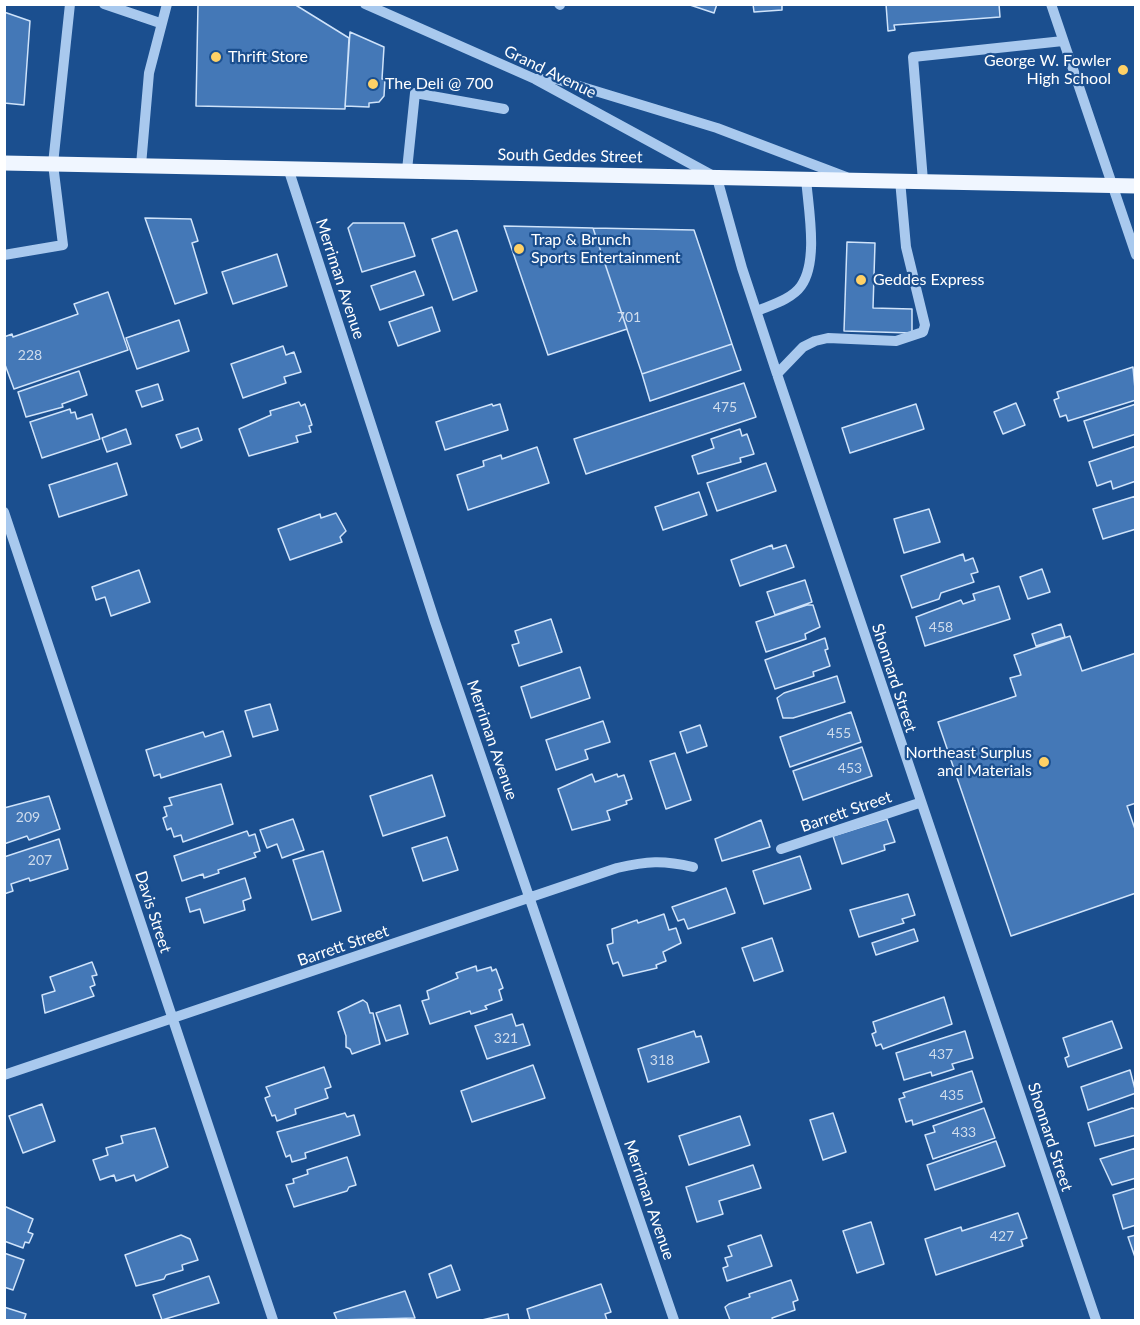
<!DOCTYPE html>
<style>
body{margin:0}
#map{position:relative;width:1140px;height:1325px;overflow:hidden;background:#1b4f8f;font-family:Lato,sans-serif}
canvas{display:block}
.frame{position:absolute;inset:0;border:6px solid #fff;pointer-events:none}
</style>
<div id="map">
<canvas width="1140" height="1325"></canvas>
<div class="frame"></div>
</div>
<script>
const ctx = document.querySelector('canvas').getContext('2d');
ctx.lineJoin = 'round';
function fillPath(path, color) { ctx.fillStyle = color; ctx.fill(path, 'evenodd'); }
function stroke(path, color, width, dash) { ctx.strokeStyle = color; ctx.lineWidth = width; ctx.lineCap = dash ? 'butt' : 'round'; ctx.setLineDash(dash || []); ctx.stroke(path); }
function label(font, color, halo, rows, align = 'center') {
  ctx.font = font + ' Lato,sans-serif'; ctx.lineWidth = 4.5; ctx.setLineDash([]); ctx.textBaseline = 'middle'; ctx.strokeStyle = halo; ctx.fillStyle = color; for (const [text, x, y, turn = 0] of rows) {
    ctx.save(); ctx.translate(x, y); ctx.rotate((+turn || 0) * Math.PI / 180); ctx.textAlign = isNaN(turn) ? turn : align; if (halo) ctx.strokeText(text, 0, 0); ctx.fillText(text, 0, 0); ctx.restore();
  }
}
const building = new Path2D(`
 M198 4H294L349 38 345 109 196 106Z
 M687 4H717L714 13Z
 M753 4H782V10L754 12Z
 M886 4H999L1000 17 894 25 895 30 888 31Z
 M4 12 30 21 24 105 4 103Z
 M350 32 384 47 382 79H385L384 96 379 102 369 103V107L345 106Z
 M145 218 191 219 198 241 192 243 207 293 175 304Z
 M353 223H404L415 256 362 272 348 228Z
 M504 226 593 228 627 329 548 355Z
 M593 228 694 230 732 344 642 374Z
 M457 230 477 291 453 300 432 239Z
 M847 242 875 243 873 308 912 309V333L844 331Z
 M277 254 287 286 233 304 222 272Z
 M415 271 424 295 380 310 371 286Z
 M108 292 128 350 14 389 4 362V337L12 334 13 337 78 314 74 304Z
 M432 307 440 331 398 346 389 322Z
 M179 320 189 351 137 369 126 338Z
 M732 344 741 370 650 401 642 374Z
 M283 346 286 355 294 352 301 372 284 377 286 383 243 398 231 364Z
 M1133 367 1136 400 1068 421 1066 415 1060 417 1054 400 1059 398 1057 392Z
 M79 371 87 395 62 404 63 407 26 417 18 392Z
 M744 383 756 417 586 474 574 439Z
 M158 384 163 400 142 407 136 391Z
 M299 402 301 406 305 404 312 425 309 426 311 432 296 436 298 442 249 456 239 429 271 415 270 411Z
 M1016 403 1025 425 1003 434 994 412Z
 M492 404 493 406 500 404 508 430 445 450 436 422Z
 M916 404 924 429 850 453 842 428Z
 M1136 404V434L1093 448 1084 421Z
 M70 409 71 413 75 412 77 419 92 414 100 439 42 458 30 422Z
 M198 428 202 440 181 448 176 435Z
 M126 429 131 444 107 452 102 438Z
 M740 429 742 436 747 434 754 454 740 458 741 462 698 474 692 456 714 448 711 439Z
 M1136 446V481L1113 489 1111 481 1097 486 1089 462Z
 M537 447 549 483 468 510 457 475 484 466 483 461 501 455 502 459Z
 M117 463 127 495 59 517 49 485Z
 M766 463 776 491 717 511 707 483Z
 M699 492 707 515 663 530 655 507Z
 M1136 496V529L1103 539 1093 509Z
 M929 509 940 542 904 553 894 519Z
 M336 513 346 531 340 537 342 542 290 560 278 529 320 514 321 518Z
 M772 545 773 549 786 545 794 567 740 586 731 560Z
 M963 554 965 561 973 558 978 572 971 574 974 582 941 593 939 599 912 608 901 576Z
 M1042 569 1050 592 1028 599 1020 577Z
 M139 570 150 602 111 616 105 597 96 600 92 587Z
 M805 580 812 602 775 615 767 592Z
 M999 586 1010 619 925 646 916 617 961 600 963 604 975 600 973 594Z
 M807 605H813L820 627 805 634 806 639 766 652 756 622Z
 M551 619 562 652 519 666 512 645 519 643 515 631Z
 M1061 624 1065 637 1036 646 1032 634Z
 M1070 636 1082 671 1136 653V803L1127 806 1136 832V893L1011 936 938 722 1016 696 1010 678 1021 675 1014 655Z
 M825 638 828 649 825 650 830 666 813 672 814 676 775 689 765 660Z
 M580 667 590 698 531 718 521 687Z
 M837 676 845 702 793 718H783L777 698 784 693Z
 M270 704 278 730 253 737 245 711Z
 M851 712 861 742 790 767 780 737Z
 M603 721 610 742 585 750 588 759 556 770 546 740Z
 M700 725 707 746 687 753 680 732Z
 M223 731 231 756 161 778 160 774 154 776 146 750 203 732 205 737Z
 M862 747 872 776 803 800 793 771Z
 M675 753 691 800 666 809 650 761Z
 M592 774 595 782 617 774 618 777 624 775 632 799 626 801 627 804 607 811 610 820 572 830 558 789Z
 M432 775 445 816 383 836 370 796Z
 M221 784 233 824 183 842 181 835 174 837 171 828 167 830 163 818 167 816 164 807 172 805 169 798Z
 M49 796 60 829 29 840 27 836 4 844V808Z
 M293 819 304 850 282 858 277 844 267 848 260 830Z
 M887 819 895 842 884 845 885 850 842 864 833 836Z
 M761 820 770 847 722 861 715 839Z
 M247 831 249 836 255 834 260 851 254 853 256 857 218 870 219 873 204 878 203 874 182 881 174 856Z
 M447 837 458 870 423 881 412 848Z
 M59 839 68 869 30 881 29 878 11 884 13 891 4 894V857Z
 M323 851 341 911 312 920 293 860Z
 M800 856 811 889 764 904 753 871Z
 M245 878 251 898 243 901 245 910 204 923 200 909 190 912 186 898Z
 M726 888 735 913 688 929 684 919 678 921 672 907Z
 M908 894 915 915 902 919 904 923 859 937 850 910Z
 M664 914 669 930 676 928 681 943 663 952 666 961 656 965 657 968 623 976 618 962 613 964 607 945 613 943 612 929 637 920 638 923Z
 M914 929 918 941 876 955 872 943Z
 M772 938 783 971 754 981 742 948Z
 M92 962 97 975 92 976 95 985 90 987 94 996 45 1013 42 995 55 991 50 977Z
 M476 966 477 971 491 967 492 971 496 969 503 988 499 990 502 1000 485 1006 487 1009 471 1014 470 1011 430 1024 422 1001 429 999 427 991 458 978 456 973Z
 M944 997 952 1024 883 1049 881 1044 876 1046 872 1034 876 1032 873 1022Z
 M363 1000 367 1003 370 1013H373L380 1044 352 1054 350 1049 346 1047V1036L338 1012Z
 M400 1005 408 1034 386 1041 376 1013Z
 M512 1014 516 1026 523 1024 530 1045 487 1059 475 1026Z
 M1112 1021 1122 1048 1068 1067 1065 1058 1069 1056 1063 1038Z
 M694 1031 696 1037 701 1036 709 1062 648 1082 638 1049Z
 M965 1031 973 1058 952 1064 954 1069 932 1076 931 1072 904 1080 896 1053Z
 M533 1065 545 1098 472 1122 461 1091Z
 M324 1067 331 1087 325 1089 328 1098 295 1109 296 1114 277 1121 275 1115 272 1116 265 1098 270 1096 266 1087Z
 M1130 1070 1136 1093 1088 1110 1081 1087Z
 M972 1071 982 1102 913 1125 912 1120 906 1122 899 1099 905 1097 903 1093Z
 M42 1104 55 1141 23 1153 9 1116Z
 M984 1108 995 1138 933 1159 925 1135 935 1132 933 1126Z
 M1132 1108 1136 1109V1135L1095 1146 1088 1123Z
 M345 1113 347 1117 354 1115 360 1135 305 1153 306 1158 292 1162 290 1155 286 1157 277 1132Z
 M833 1113 846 1152 823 1160 810 1120Z
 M740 1116 750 1145 689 1165 679 1136Z
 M155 1128 168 1167 136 1181 134 1175 116 1181 114 1175 100 1180 93 1160 108 1155 106 1148 123 1143 121 1136Z
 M996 1141 1005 1166 935 1190 927 1165Z
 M1136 1148V1178L1112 1185 1100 1159Z
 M347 1157 356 1185 349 1187 347 1191 294 1207 286 1185 294 1183 293 1179 308 1174 307 1170Z
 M753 1165 761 1188 719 1201 723 1214 697 1222 686 1187Z
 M1136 1188V1225L1123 1229 1113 1195Z
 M4 1206 33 1219 28 1232 33 1234 29 1243 25 1242 23 1248 4 1241Z
 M1018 1213 1027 1238 1021 1240 1023 1246 936 1275 925 1239 961 1227 962 1231Z
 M871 1222 884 1264 857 1273 843 1231Z
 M181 1235 190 1239 198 1260 182 1265 183 1270 166 1275 164 1279 136 1286 125 1255Z
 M761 1235 772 1266 727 1281 723 1268 728 1266 725 1258 732 1256 728 1246Z
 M1136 1235V1260L1128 1237Z
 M4 1253 24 1260 13 1290 4 1287Z
 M451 1265 460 1290 437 1298 429 1274Z
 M209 1276 219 1303 162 1320 153 1295Z
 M791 1280 798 1300 793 1302 795 1310 772 1318 773 1320H730L725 1307 729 1304 750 1297 749 1294Z
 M601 1284 611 1312 605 1314 607 1320H530L527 1309Z
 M405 1291 415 1318 337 1320 334 1313Z
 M4 1307 26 1314 24 1320H4Z
 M508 1314 509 1320H482Z`);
fillPath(building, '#4478b7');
stroke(building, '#cfe3fa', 1.5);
stroke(new Path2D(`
 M104 4 160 23
 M365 4 535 79 717 178 742 268 777 374 1096 1320
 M559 4 560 5
 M1051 4 1136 255
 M536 79H556L717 128 846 177
 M141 165 149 73 167 4
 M288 168 435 622 674 1320
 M407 170 415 93 504 109
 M923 181 913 57 1063 41
 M4 255 63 245 53 164 70 4
 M757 311C771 305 792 299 801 286 819 261 808 207 806 178
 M777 374 803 347 815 341 828 338 896 341 923 332 925 325 906 247 900 180
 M4 512 273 1320
 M781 849 919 803
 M4 1075 617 868C647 861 663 860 693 867`), '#a9c9ee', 10);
stroke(new Path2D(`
 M4 163 1136 186`), '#f0f6ff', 15);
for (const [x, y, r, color] of [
 [216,57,6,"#ffd166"],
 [1123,70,6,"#ffd166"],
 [373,84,6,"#ffd166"],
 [519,249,6,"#ffd166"],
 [861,280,6,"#ffd166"],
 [1044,762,6,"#ffd166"]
]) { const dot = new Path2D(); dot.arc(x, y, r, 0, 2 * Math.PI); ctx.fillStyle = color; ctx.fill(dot); stroke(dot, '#1b4f8f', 2); }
label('14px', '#d0dded', null, [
 ["701",629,317],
 ["228",30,355],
 ["475",725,407],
 ["458",941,627],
 ["455",839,733],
 ["453",850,768],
 ["209",28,817],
 ["207",40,860],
 ["321",506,1038],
 ["437",941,1054],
 ["318",662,1060],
 ["435",952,1095],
 ["433",964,1132],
 ["427",1002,1236]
]);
label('16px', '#fff', '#1b4f8f', [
 ["Thrift Store",228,57],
 ["George W. Fowler",1111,61,"right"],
 ["High School",1111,79,"right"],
 ["The Deli @ 700",385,84],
 ["Trap & Brunch",531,240],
 ["Sports Entertainment",531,258],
 ["Geddes Express",873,280],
 ["Northeast Surplus",1032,753,"right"],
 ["and Materials",1032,771,"right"]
], 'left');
label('16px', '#fff', '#1b4f8f', [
 ["Grand Avenue",550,72,26],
 ["South Geddes Street",570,156,1],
 ["Merriman Avenue",340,279,72],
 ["Shonnard Street",894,678,72],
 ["Merriman Avenue",492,740,71],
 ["Barrett Street",846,812,-19],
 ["Davis Street",153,912,72],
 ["Barrett Street",343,946,-19],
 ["Shonnard Street",1050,1137,72],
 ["Merriman Avenue",649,1200,71]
]);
</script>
